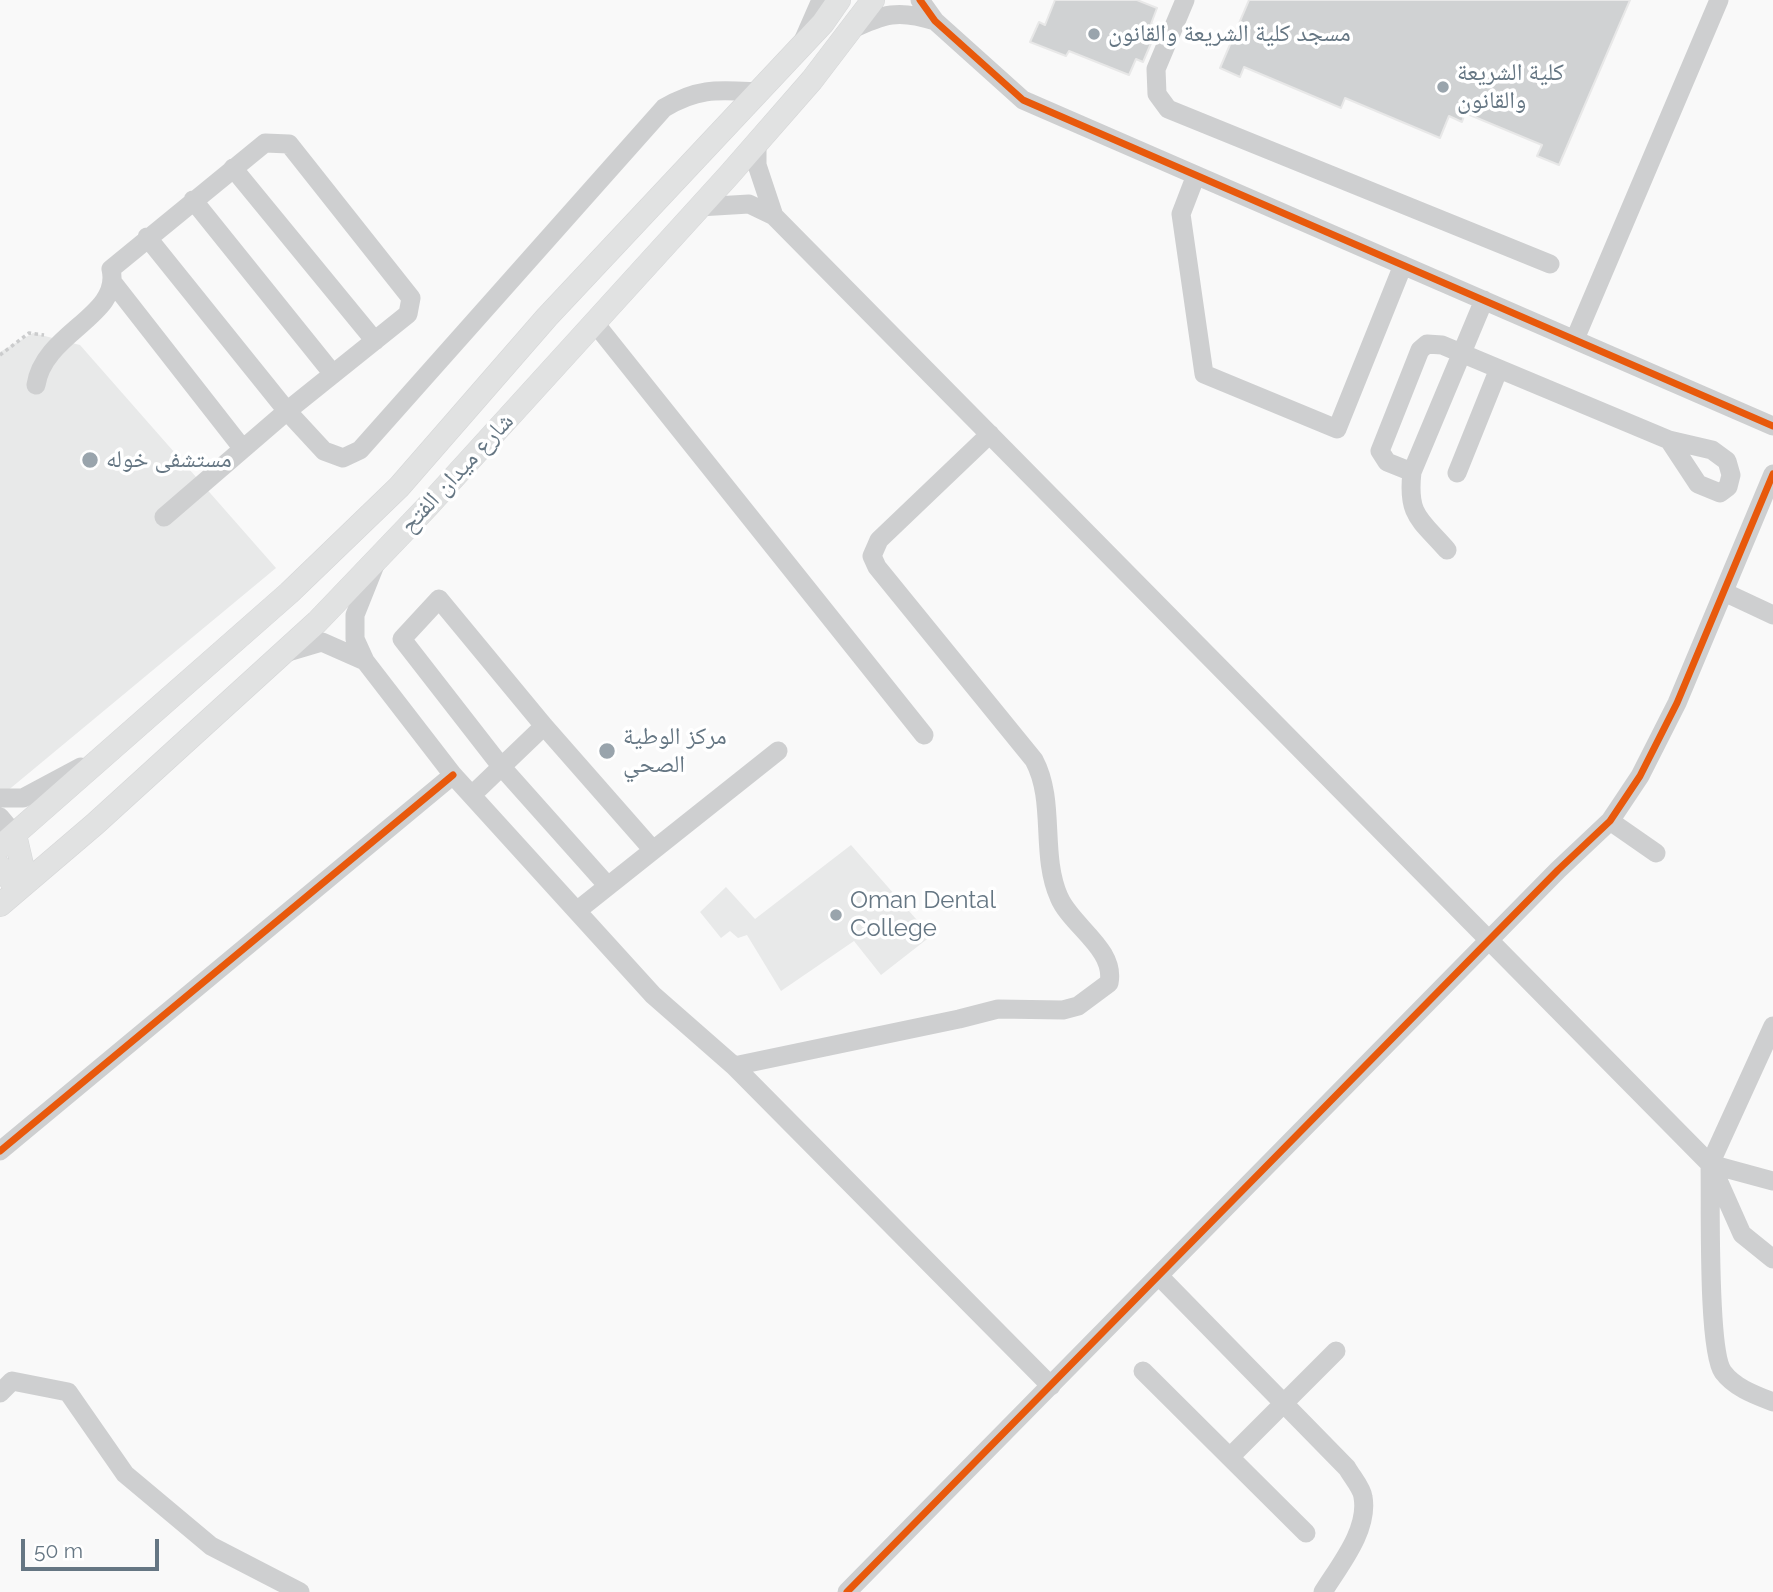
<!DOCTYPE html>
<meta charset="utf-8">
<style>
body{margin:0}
#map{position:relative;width:1773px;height:1592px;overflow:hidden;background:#f9f9f9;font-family:Raleway,sans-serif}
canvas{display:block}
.scale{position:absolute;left:21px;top:1539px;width:138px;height:32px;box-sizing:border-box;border:4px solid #657683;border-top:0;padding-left:9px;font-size:21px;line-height:24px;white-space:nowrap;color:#657683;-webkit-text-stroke:5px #fff;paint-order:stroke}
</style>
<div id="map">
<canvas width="1773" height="1592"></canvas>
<div class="scale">50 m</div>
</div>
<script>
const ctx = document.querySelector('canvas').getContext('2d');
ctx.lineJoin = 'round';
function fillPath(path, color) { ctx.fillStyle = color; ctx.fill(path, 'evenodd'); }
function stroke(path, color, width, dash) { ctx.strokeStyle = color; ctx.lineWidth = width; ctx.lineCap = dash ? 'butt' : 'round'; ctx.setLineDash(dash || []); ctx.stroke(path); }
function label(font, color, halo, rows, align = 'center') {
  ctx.font = font + ' Raleway,"Noto Naskh Arabic",sans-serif'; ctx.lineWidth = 7; ctx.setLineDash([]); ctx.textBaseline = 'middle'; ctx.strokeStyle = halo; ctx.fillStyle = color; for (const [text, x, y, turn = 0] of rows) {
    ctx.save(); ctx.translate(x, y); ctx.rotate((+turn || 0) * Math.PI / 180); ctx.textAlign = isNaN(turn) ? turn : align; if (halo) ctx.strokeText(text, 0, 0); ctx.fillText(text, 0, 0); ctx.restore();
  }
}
fillPath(new Path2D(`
 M33 333 80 345 276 568 0 797V352Z
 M851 845 931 936 881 975 854 941 781 991 747 935 738 938 730 931 721 938 700 912 726 887 755 919Z`), '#e8e9e9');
const building = new Path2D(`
 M1055 0H1137L1157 8 1151 24 1158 27 1143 62 1136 59 1129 75 1069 51 1066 56 1030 42 1039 22 1045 25Z
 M1249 0H1630L1559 165 1537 156 1542 145 1465 113 1462 122 1449 116 1440 138 1345 98 1341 108 1244 67 1240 77 1220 68Z`);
fillPath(building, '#d0d2d3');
stroke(building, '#e8e8e8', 2);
const major = new Path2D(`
 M15 835 22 865 18 889
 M0 847 289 593 399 487 547 317 823 23 839 0
 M0 867 18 889
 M0 905 95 824 317 622 427 507 729 175 812 80 873 0`);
stroke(major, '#d5d6d7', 24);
stroke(new Path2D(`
 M0 355 29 333 44 335`), '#cbcccd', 3.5, [3.5, 3.5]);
stroke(new Path2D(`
 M920 0 935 21 1023 100 1773 426
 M1185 0 1156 69 1157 94 1168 109 1550 264
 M850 30C884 14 898 9 935 21
 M803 41 821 0
 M757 143V165L774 216
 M233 168 375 341
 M1196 175 1181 214 1204 374 1337 429 1403 265
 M193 200 333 374
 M699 207 749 204 774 216 1710 1164C1711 1199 1707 1350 1723 1372 1735 1388 1755 1395 1773 1402
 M147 237 287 411 324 451 343 458 360 450 664 108C699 87 719 90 758 92
 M114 284 243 449
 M594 322 924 735
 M1575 339 1719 0
 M36 385C44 332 122 316 111 269L265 143 289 144 411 298 408 314 287 411 164 517
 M1412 472 1387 462 1380 451 1420 350 1427 344 1442 345 1669 440 1712 450 1727 461 1731 475 1728 487 1720 493 1698 484 1669 440
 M1457 473 1498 371
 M1447 550C1420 519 1407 516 1412 472L1484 300
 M375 565 355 615V639L365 661 453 775 653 995 734 1066 1051 1386
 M1724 592 1773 615
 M285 653 322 642 365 661
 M472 795 544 726
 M0 798H23L81 767
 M0 817 15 835
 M1610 821 1656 853
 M607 885 500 765 402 639 439 599 544 726 652 849
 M578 910 778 751
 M1773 1026 1710 1164 1773 1181
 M734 1066 959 1019 998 1009 1063 1010 1078 1006 1109 983C1116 949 1071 926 1059 897 1040 854 1056 801 1034 760L877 567 872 556 879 540 990 434
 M0 1151 453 775
 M1714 1171 1742 1234 1773 1259
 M1159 1276 1347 1468C1352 1477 1362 1488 1363 1497 1369 1530 1339 1566 1323 1592
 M1143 1371 1306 1533
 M0 1393 12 1381 68 1392 125 1474 211 1546 300 1592
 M1230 1457 1336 1351
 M847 1592 1558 870 1610 821 1640 776 1677 703 1773 474`), '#cecfd0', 19);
stroke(major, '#e1e2e2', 23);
stroke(new Path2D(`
 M920 0 935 21 1023 100 1773 426
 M0 1151 453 775
 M847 1592 1558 870 1610 821 1640 776 1677 703 1773 474`), '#e8590c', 7);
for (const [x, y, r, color] of [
 [1094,34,7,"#99a4ac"],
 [1443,87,7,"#99a4ac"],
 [90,460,9,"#99a4ac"],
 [607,751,9,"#99a4ac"],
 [836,915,7,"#99a4ac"]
]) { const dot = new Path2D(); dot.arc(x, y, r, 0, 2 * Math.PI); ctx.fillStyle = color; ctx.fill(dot); stroke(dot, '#fff', 2.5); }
label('24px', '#657683', '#fff', [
 ["مسجد كلية الشريعة والقانون",1108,34],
 ["كلية الشريعة",1457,73],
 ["والقانون",1457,101],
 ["مستشفى خوله",106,460],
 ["مركز الوطية",623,737],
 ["الصحي",623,765],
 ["Oman Dental",850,901],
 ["College",850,929]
], 'left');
label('24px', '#657683', '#fff', [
 ["شارع ميدان الفتح",457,473,-47]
]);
</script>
